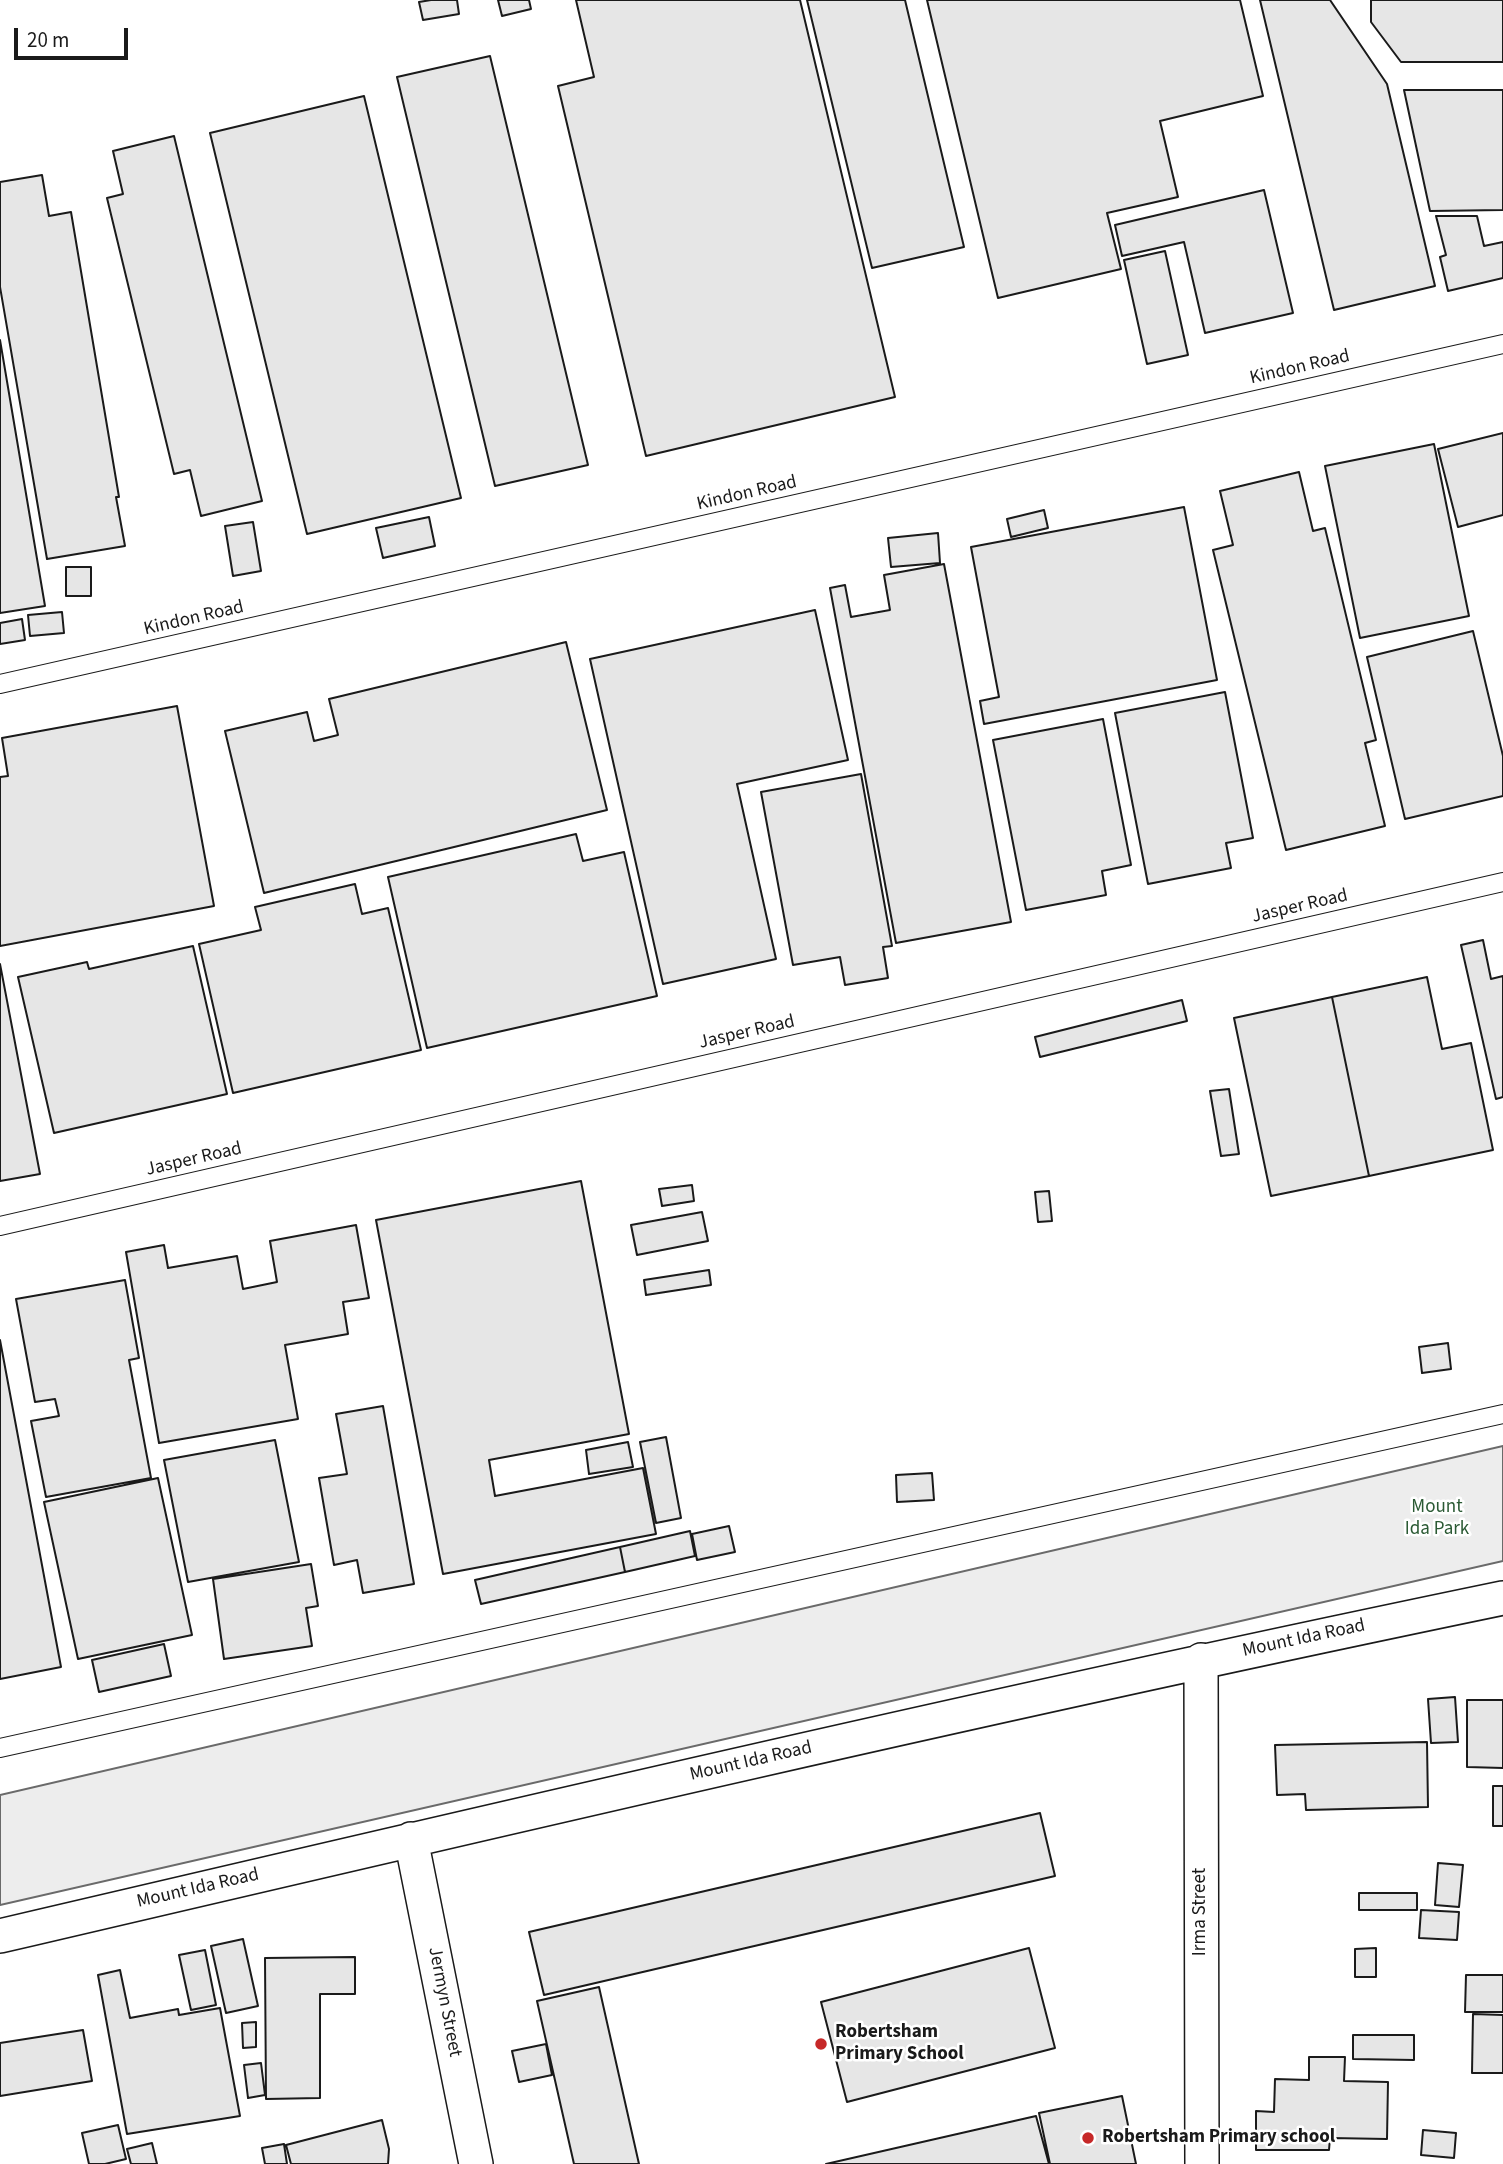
<!DOCTYPE html>
<style>
body{margin:0}
#map{position:relative;width:1503px;height:2164px;overflow:hidden;background:#fff;font-family:"Source Sans 3",sans-serif}
canvas{display:block}
.scale{position:absolute;left:14px;top:28px;width:114px;height:32px;box-sizing:border-box;border:4px solid #1a1a1a;border-top:0;padding-left:9px;font-size:21px;line-height:24px;white-space:nowrap;color:#1a1a1a;-webkit-text-stroke:5px #fff;paint-order:stroke}
</style>
<div id="map">
<canvas width="1503" height="2164"></canvas>
<div class="scale">20 m</div>
</div>
<script>
const ctx = document.querySelector('canvas').getContext('2d');
ctx.lineJoin = 'round';
function fillPath(path, color) { ctx.fillStyle = color; ctx.fill(path, 'evenodd'); }
function stroke(path, color, width, dash) { ctx.strokeStyle = color; ctx.lineWidth = width; ctx.lineCap = dash ? 'butt' : 'round'; ctx.setLineDash(dash || []); ctx.stroke(path); }
function label(font, color, halo, rows, align = 'center') {
  ctx.font = font + ' "Source Sans 3",sans-serif'; ctx.lineWidth = 5; ctx.setLineDash([]); ctx.textBaseline = 'middle'; ctx.strokeStyle = halo; ctx.fillStyle = color; for (const [text, x, y, turn = 0] of rows) {
    ctx.save(); ctx.translate(x, y); ctx.rotate((+turn || 0) * Math.PI / 180); ctx.textAlign = isNaN(turn) ? turn : align; if (halo) ctx.strokeText(text, 0, 0); ctx.fillText(text, 0, 0); ctx.restore();
  }
}
const green = new Path2D(`
 M1503 1446V1561L0 1905V1795Z`);
fillPath(green, '#ededed');
stroke(green, '#6a6a6a', 2);
const building = new Path2D(`
 M431 0H457L459 14 423 20 419 2Z
 M498 0H529L531 9 502 16Z
 M576 0H800L895 397 646 456 558 86 594 77Z
 M807 0H905L964 247 872 268Z
 M927 0H1240L1263 96 1160 121 1178 197 1107 213 1121 269 998 298Z
 M1260 0H1330L1387 84 1435 286 1334 310Z
 M1371 0H1503V62H1401L1371 22Z
 M490 56 588 465 495 486 397 77Z
 M1404 90H1503V210L1430 211Z
 M364 96 461 498 307 534 210 133Z
 M174 136 262 501 201 516 190 470 174 474 107 198 123 194 113 151Z
 M42 175 49 216 71 212 119 497H116L125 546 47 559 0 287V182Z
 M1264 190 1293 313 1205 333 1184 242 1122 256 1115 225Z
 M1436 216H1477L1484 246 1503 242V278L1448 291 1440 257 1446 255Z
 M1165 251 1188 355 1147 364 1124 260Z
 M0 340 45 606 0 613Z
 M1503 433V515L1458 527 1438 449Z
 M1434 444 1469 616 1360 638 1325 466Z
 M1299 472 1313 531 1325 528 1376 740 1365 743 1385 826 1286 850 1213 550 1233 545 1220 491Z
 M1184 507 1217 680 984 724 980 701 999 697 971 547Z
 M1044 510 1048 528 1011 537 1007 519Z
 M429 517 435 546 383 558 376 528Z
 M253 522 261 571 233 576 225 526Z
 M938 533 940 563 891 567 888 538Z
 M944 564 1011 922 896 943 830 588 845 585 851 617 890 610 884 575Z
 M66 567H91V596H66Z
 M815 610 848 760 737 784 776 959 663 984 590 659Z
 M62 612 64 633 30 636 28 615Z
 M22 619 25 640 0 644V623Z
 M1473 631 1503 756V796L1405 819 1367 657Z
 M566 642 607 810 264 893 225 731 307 712 314 741 338 735 329 699Z
 M1225 692 1253 838 1226 843 1231 868 1148 884 1115 713Z
 M177 706 214 906 0 946V777L8 776 2 738Z
 M1103 719 1131 865 1102 871 1106 895 1026 910 993 740Z
 M861 774 892 946 883 947 888 978 845 985 840 957 793 965 761 792Z
 M576 834 583 861 624 852 657 996 427 1048 388 877Z
 M355 884 362 914 388 908 421 1050 233 1093 199 944 261 930 255 907Z
 M1483 940 1491 979 1503 976V1097L1496 1099 1461 945Z
 M193 946 227 1094 54 1133 18 977 87 962 89 969Z
 M0 964 40 1174 0 1181Z
 M1427 977 1442 1049 1471 1043 1493 1150 1369 1176 1332 997Z
 M1332 997 1369 1176 1271 1196 1234 1018Z
 M1182 1000 1187 1021 1040 1057 1035 1037Z
 M1229 1089 1239 1154 1221 1156 1210 1091Z
 M581 1181 629 1434 489 1460 495 1496 643 1468 656 1534 443 1574 376 1220Z
 M692 1185 694 1201 662 1206 659 1189Z
 M1049 1191 1052 1221 1038 1222 1035 1192Z
 M702 1212 708 1241 637 1255 631 1225Z
 M356 1225 369 1298 343 1302 348 1334 285 1345 298 1419 159 1443 126 1252 164 1245 168 1268 237 1256 243 1289 277 1282 270 1241Z
 M709 1270 711 1285 646 1295 644 1280Z
 M125 1280 139 1358 129 1360 151 1478 46 1497 31 1421 59 1416 55 1399 35 1402 16 1299Z
 M0 1340 61 1667 0 1679Z
 M1448 1343 1451 1369 1422 1373 1419 1347Z
 M383 1406 414 1584 363 1593 357 1560 334 1565 319 1478 347 1474 336 1414Z
 M666 1437 681 1518 656 1523 640 1442Z
 M275 1440 299 1562 188 1582 164 1460Z
 M628 1442 633 1467 589 1474 586 1450Z
 M932 1473 934 1500 897 1502 896 1475Z
 M158 1478 192 1635 78 1659 44 1502Z
 M729 1526 735 1552 697 1560 692 1534Z
 M690 1531 695 1556 625 1572 620 1547Z
 M620 1547 625 1572 481 1604 475 1580Z
 M311 1564 318 1606 306 1608 312 1646 224 1659 213 1579Z
 M164 1644 171 1676 99 1692 92 1660Z
 M1455 1697 1458 1742 1431 1743 1428 1699Z
 M1467 1700H1503V1768L1467 1767Z
 M1427 1742 1428 1807 1306 1810 1305 1794 1277 1795 1275 1745Z
 M1493 1786H1503V1826H1493Z
 M1040 1813 1055 1876 544 1995 529 1932Z
 M1438 1863 1463 1865 1459 1907 1435 1905Z
 M1359 1893H1417V1910H1359Z
 M1421 1910 1459 1912 1457 1940 1419 1938Z
 M243 1939 258 2006 226 2013 211 1946Z
 M1029 1948 1055 2048 847 2102 821 2002Z
 M1376 1948V1977H1355V1949Z
 M205 1950 216 2005 191 2010 179 1955Z
 M355 1957V1994H320V2098L266 2099 265 1958Z
 M120 1970 130 2018 178 2009 179 2015 220 2008 240 2116 127 2134 98 1975Z
 M1466 1975H1503V2012H1465Z
 M599 1987 639 2164H574L537 2001Z
 M1473 2014 1503 2015V2073H1472Z
 M256 2022V2047L243 2048 242 2023Z
 M83 2030 92 2081 0 2096V2043Z
 M1353 2035H1414V2060L1353 2059Z
 M546 2044 552 2075 519 2082 512 2051Z
 M1309 2057H1345L1344 2081 1388 2082 1387 2139 1330 2138 1329 2150H1256V2111L1274 2112 1275 2079 1309 2080Z
 M261 2063 265 2095 248 2098 244 2065Z
 M1122 2096 1136 2164H1050L1039 2113Z
 M1036 2116 1049 2164H826Z
 M382 2120 389 2149 388 2164H291L286 2145Z
 M118 2125 126 2159 105 2164H89L82 2133Z
 M1423 2130 1456 2133 1454 2158 1421 2155Z
 M152 2143 157 2164H131L127 2149Z
 M284 2144 287 2164H265L262 2148Z`);
fillPath(building, '#e6e6e6');
stroke(building, '#1a1a1a', 2);
const lane = new Path2D(`
 M0 684 1503 344
 M0 1226 1503 882
 M0 1748 1503 1414`);
const street = new Path2D(`
 M1201 1660 1202 2164
 M411 1839 476 2164
 M0 1936C500 1819 1000 1702 1503 1598`);
stroke(lane, '#1a1a1a', 20);
stroke(street, '#1a1a1a', 36);
stroke(lane, '#fff', 18);
stroke(street, '#fff', 33);
for (const [x, y, r, color] of [
 [821,2044,7,"#c62828"],
 [1088,2138,7,"#c62828"]
]) { const dot = new Path2D(); dot.arc(x, y, r, 0, 2 * Math.PI); ctx.fillStyle = color; ctx.fill(dot); stroke(dot, '#fff', 2.5); }
label('19px', '#1a1a1a', '#fff', [
 ["Kindon Road",1300,368,-13],
 ["Kindon Road",747,494,-13],
 ["Kindon Road",194,619,-13],
 ["Jasper Road",1300,907,-13],
 ["Jasper Road",747,1033,-13],
 ["Jasper Road",194,1160,-13],
 ["Mount Ida Road",1304,1639,-12],
 ["Mount Ida Road",751,1762,-13],
 ["Mount Ida Road",198,1889,-13],
 ["Irma Street",1201,1912,-90],
 ["Jermyn Street",444,2002,79]
]);
label('19px', '#2b5a34', '#fff', [
 ["Mount",1437,1508],
 ["Ida Park",1437,1530]
]);
label('bold 19px', '#1a1a1a', '#fff', [
 ["Robertsham",835,2033],
 ["Primary School",835,2055],
 ["Robertsham Primary school",1102,2138]
], 'left');
</script>
